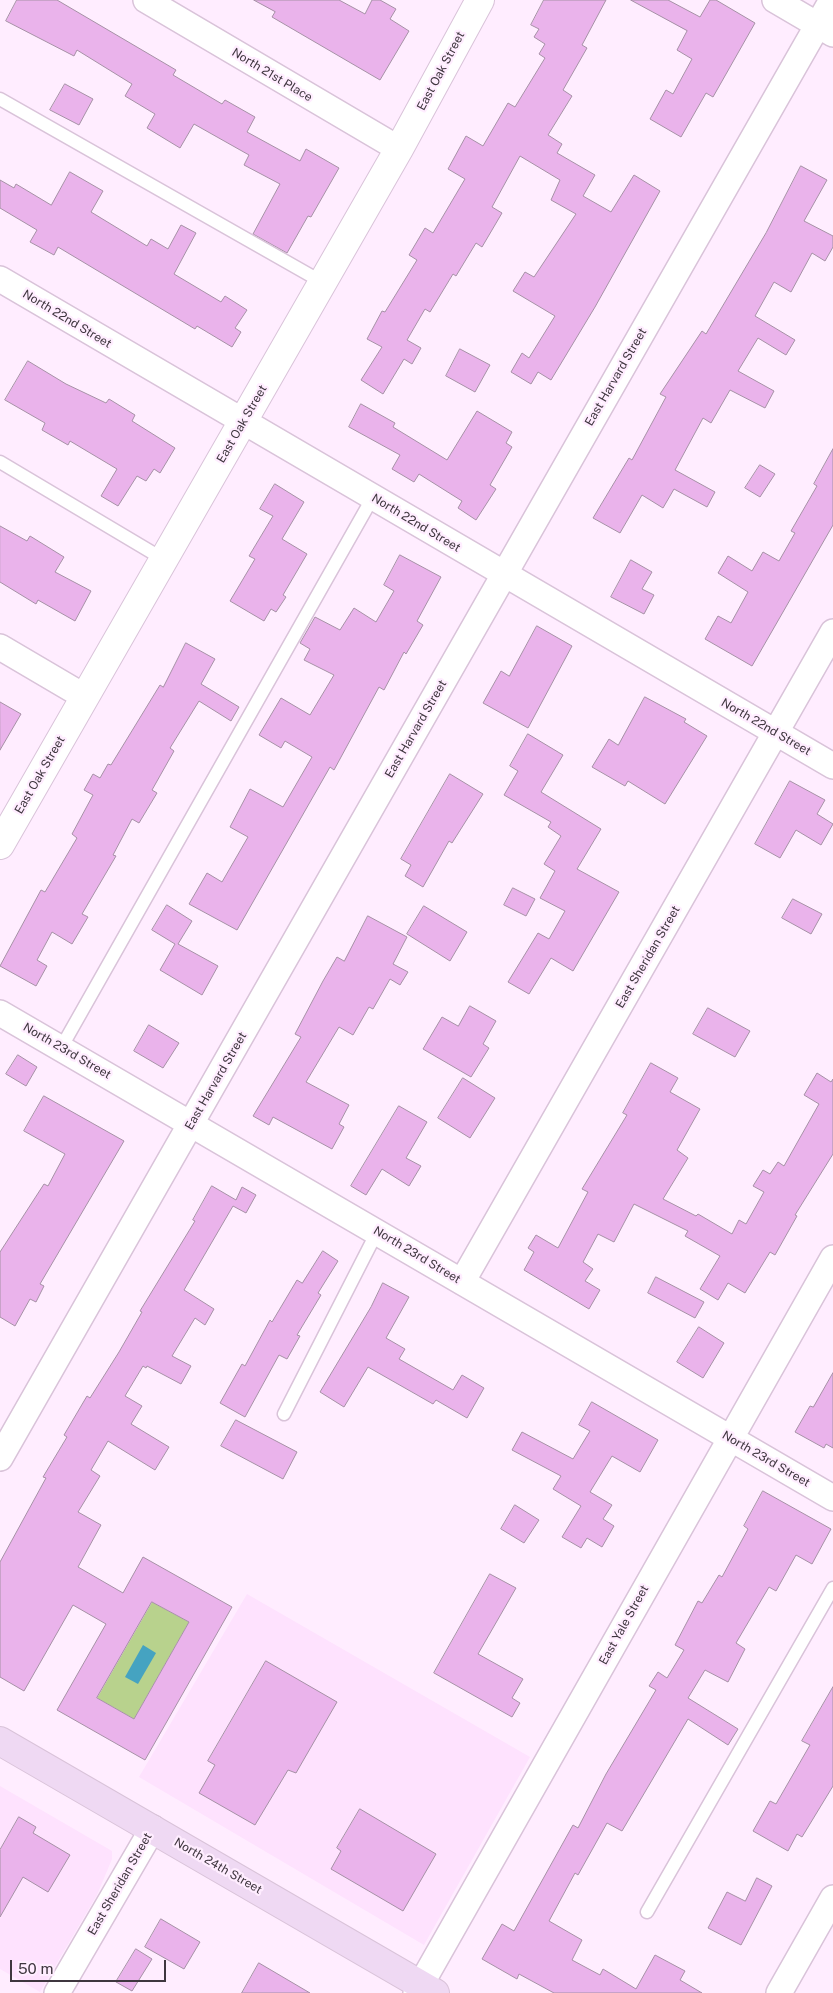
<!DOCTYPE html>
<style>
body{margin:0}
#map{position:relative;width:833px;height:1993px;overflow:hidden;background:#ffedff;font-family:"Public Sans",sans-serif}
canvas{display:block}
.scale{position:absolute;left:10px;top:1960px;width:156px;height:22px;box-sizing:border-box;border:2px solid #3f363f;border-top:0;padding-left:6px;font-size:15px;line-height:18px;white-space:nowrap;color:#3f363f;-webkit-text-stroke:4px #ffedff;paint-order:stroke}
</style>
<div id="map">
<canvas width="833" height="1993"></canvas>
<div class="scale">50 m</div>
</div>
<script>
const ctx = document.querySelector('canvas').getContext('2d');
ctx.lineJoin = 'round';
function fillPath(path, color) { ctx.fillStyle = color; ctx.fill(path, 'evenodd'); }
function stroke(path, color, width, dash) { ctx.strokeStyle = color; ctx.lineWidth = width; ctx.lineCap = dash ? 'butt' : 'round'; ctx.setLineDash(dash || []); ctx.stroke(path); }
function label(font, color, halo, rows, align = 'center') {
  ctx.font = font + ' "Public Sans",sans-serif'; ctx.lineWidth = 4.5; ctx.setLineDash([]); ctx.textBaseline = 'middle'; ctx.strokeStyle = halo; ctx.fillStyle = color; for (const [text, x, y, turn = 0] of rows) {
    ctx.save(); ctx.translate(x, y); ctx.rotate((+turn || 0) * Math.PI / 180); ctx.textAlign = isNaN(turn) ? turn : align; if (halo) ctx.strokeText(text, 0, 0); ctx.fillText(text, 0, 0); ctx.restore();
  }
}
fillPath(new Path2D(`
 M247 1594 530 1757 424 1945 139 1777Z
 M0 1786 112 1851V1859L97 1895 40 1992 0 1969Z`), '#fee2fe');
fillPath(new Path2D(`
 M152 1602 189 1622 134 1719 97 1698Z`), '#b8d28d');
fillPath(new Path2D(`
 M143 1645 156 1653 138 1684 125 1677Z`), '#45a3c1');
const building = new Path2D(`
 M17 0H57L176 70 173 75 222 104 225 100 255 117 247 132 300 161 306 149 339 168 311 217 308 216 287 253 253 234 280 184 244 165 249 155 194 124 180 148 147 128 155 114 125 96 132 84 77 50 74 56 6 21Z
 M254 0H339L365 14 372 0H380L396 9 390 19 409 31 380 80 272 17 275 12Z
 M544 0H606L582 45 587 48 563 90 572 96 548 135 562 144 557 153 595 175 583 196 611 212 634 175 660 191 595 307 551 380 538 372 531 384 511 372 522 353 529 358 555 316 513 291 525 272 534 277 576 214 551 200 560 180 520 156 492 207 502 213 482 247 476 243 456 276 453 274 430 312 425 309 407 340 421 348 412 364 404 359 383 394 361 380 382 347 367 339 382 311 385 312 417 260 409 255 425 228 433 233 465 179 448 169 466 136 483 146 508 103 515 107 545 58 539 54 545 44 534 37 539 29 531 25Z
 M631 0H668L700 17 710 0H716L755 23 713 97 706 93 681 137 650 119 666 90 673 94 692 59 677 50 687 31Z
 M65 84 93 99 79 125 50 110Z
 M801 166 827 180 804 221 833 236V247L825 261 812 253 791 292 774 282 755 316 795 340 786 355 758 338 738 371 774 391 765 408 730 390 711 423 703 418 675 470 715 492 707 507 674 489 663 508 642 495 620 533 593 518 629 458 632 460 666 397 660 394 702 331 706 334 766 233Z
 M70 172 103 191 91 212 147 246 151 239 168 249 181 225 196 233 174 274 221 302 225 296 247 310 235 328 241 332 232 347 197 326 195 329 58 247 54 255 30 242 37 230 0 208V180L14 188 16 184 51 205Z
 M460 349 490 365 475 392 446 376Z
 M28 361 66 384 106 403 109 399 135 415 132 421 175 448 160 473 154 469 146 481 137 476 118 506 101 496 117 469 70 441 68 445 42 430 45 423 5 400Z
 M361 404 395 423 393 427 447 460 477 411 512 432 506 443 512 447 490 485 496 489 476 520 458 508 462 501 419 474 414 482 392 469 400 455 349 427Z
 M833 449V525L752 666 705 639 718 616 731 623 748 592 718 573 728 556 752 571 763 552 779 561 795 533 791 531 817 486 814 484Z
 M760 465 775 474 760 497 745 488Z
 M275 484 304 502 282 539 307 554 283 595 286 597 276 612 271 609 264 621 230 601 255 559 249 556 273 516 260 509Z
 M0 526 27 541 30 536 64 557 55 572 91 591 75 621 38 600 36 604 0 582Z
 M400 555 441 577 417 621 423 625 406 654 404 652 384 690 379 687 334 770 330 767 237 930 189 904 207 873 222 882 248 837 230 827 250 789 283 807 312 757 285 741 281 748 259 735 281 698 310 715 334 675 304 660 310 649 300 643 315 617 340 630 354 608 376 622 394 591 384 585Z
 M631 560 652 572 642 589 654 595 644 614 611 597Z
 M537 626 572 646 528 728 483 703 501 671 509 676Z
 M186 643 215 659 201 684 239 707 231 721 199 701 170 748 174 751 152 790 157 793 139 823 132 819 113 855 116 856 82 914 88 917 72 944 52 932 37 960 47 966 36 986 0 966 41 890 45 892 77 838 72 834 93 795 84 790 93 774 100 778 108 764 111 765 160 685 163 687Z
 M645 697 686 719 684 722 707 736 665 804 628 781 625 786 592 767 609 739 618 745Z
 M0 702 21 714 0 750Z
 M528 734 563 755 541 792 601 829 577 869 619 892 573 971 551 958 529 994 508 982 538 933 549 939 565 911 540 898 555 871 544 864 561 836 548 827 551 822 504 795 518 771 510 766Z
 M450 774 483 794 452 843 449 841 423 887 405 876 411 865 401 859Z
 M790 781 825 800 817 814 833 824 821 845 796 830 780 858 755 844Z
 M513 888 535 899 526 916 504 905Z
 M793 899 822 914 811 934 782 918Z
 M167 905 192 921 178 944 218 966 202 995 160 970 175 944 152 930Z
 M424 906 467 932 450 961 407 934Z
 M368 916 407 937 393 964 408 972 400 985 390 979 373 1009 369 1007 353 1035 339 1027 306 1082 349 1105 339 1124 344 1127 332 1149 273 1117 269 1125 253 1116 301 1037 295 1034 323 981 337 957 344 961Z
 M470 1006 496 1021 483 1044 489 1048 471 1077 423 1049 442 1017 458 1026Z
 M708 1008 750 1031 735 1057 693 1034Z
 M149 1025 179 1043 163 1068 134 1051Z
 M18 1055 37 1067 26 1086 6 1074Z
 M651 1063 678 1078 670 1092 700 1109 677 1150 688 1158 663 1199 696 1216 698 1214 732 1234 739 1220 746 1224 764 1192 753 1186 763 1170 770 1174 778 1162 784 1166 819 1104 804 1095 817 1073 831 1082 833 1079V1154L795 1215 797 1216 775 1255 770 1252 745 1293 728 1283 718 1300 700 1289 720 1256 685 1236 688 1231 634 1204 614 1242 598 1234 583 1262 593 1269 585 1281 600 1290 589 1309 524 1270 534 1252 528 1248 536 1235 558 1248 588 1192 582 1189 627 1115 623 1113Z
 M463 1078 495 1098 470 1138 438 1118Z
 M44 1096 124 1141 40 1284 44 1286 36 1302 30 1299 15 1326 0 1317V1252L44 1184 48 1186 65 1154 24 1131Z
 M399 1106 427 1122 406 1158 421 1166 409 1186 382 1169 366 1195 351 1186Z
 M212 1186 236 1200 242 1187 256 1195 246 1213 233 1206 184 1290 214 1309 205 1325 195 1318 172 1356 191 1366 181 1384 147 1366 146 1368 143 1366 125 1396 142 1406 131 1424 169 1447 155 1470 108 1441 91 1470 100 1476 78 1512 101 1525 78 1567 123 1593 143 1557 232 1607 145 1760 57 1710 106 1624 73 1605 24 1691 0 1677V1562L46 1478 43 1477 67 1437 64 1435 87 1396 90 1398 119 1352 142 1312 140 1311 195 1221 193 1220ZM152 1602 189 1622 134 1719 97 1698Z
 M323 1251 338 1261 318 1293 321 1295 297 1335 300 1336 287 1359 279 1355 245 1417 220 1403 242 1364 245 1366 270 1320 272 1322 297 1280 302 1283Z
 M656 1277 704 1302 695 1318 648 1293Z
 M383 1283 409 1297 386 1338 405 1349 399 1359 453 1390 462 1375 484 1388 467 1418 436 1400 433 1404 368 1367 344 1407 320 1392 371 1307Z
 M699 1327 724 1343 703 1378 677 1362Z
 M833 1373V1448L826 1444 824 1448 795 1432 810 1406 813 1407Z
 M592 1402 658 1440 640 1472 612 1456 590 1492 612 1505 603 1519 614 1526 602 1547 587 1538 581 1548 562 1537 581 1506 553 1489 561 1476 512 1450 522 1432 573 1459 590 1431 579 1425Z
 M236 1420 297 1452 283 1479 221 1446Z
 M763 1491 831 1529 812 1564 796 1555 776 1591 769 1587 736 1643 745 1649 728 1682 705 1670 688 1698 738 1729 728 1745 688 1719 622 1831 607 1823 578 1875 575 1873 549 1921 582 1940 572 1960 600 1975 603 1969 636 1989 655 1955 685 1971 680 1980 702 1993H554L519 1974 517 1979 482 1959 502 1924 514 1931 573 1825 578 1828 606 1774 656 1690 649 1686 658 1672 667 1678 684 1650 675 1645 698 1601 702 1603 719 1575 722 1577 748 1529 744 1526Z
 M515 1505 539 1520 524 1543 501 1529Z
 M490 1574 516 1588 478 1654 523 1679 512 1698 520 1703 512 1717 434 1673Z
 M266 1661 337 1702 296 1773 288 1770 255 1825 199 1793 215 1765 208 1761Z
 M833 1687V1786L802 1837 797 1834 788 1851 753 1831 770 1801 776 1804 810 1745 802 1741Z
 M360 1809 436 1854 403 1911 331 1869 341 1851 337 1848Z
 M19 1817 36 1827 33 1833 70 1855 48 1892 23 1877 0 1917V1850Z
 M757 1878 772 1886 741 1945 708 1928 727 1892 745 1901Z
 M161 1919 200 1942 184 1969 145 1947Z
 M136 1949 152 1959 132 1991 116 1982Z
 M259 1963 310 1993H242Z`);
fillPath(building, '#eab3eb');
stroke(building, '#a691a6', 1);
const service = new Path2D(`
 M0 99 322 282
 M0 462 163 559
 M61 1048 373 497
 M284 1414 377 1232
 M647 1912 833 1588`);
const minor = new Path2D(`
 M146 0 399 149
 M775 0 833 34
 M0 279 833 766
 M0 647 85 697
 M0 1013 833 1498
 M462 1282 833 632
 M0 1458 832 0
 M57 1993 153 1828
 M416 1993 833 1258
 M779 1993 833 1898`);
const tertiary = new Path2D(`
 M0 845 399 149 480 0`);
const secondary = new Path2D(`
 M0 1741 435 1993`);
stroke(service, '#d9c3d9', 15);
stroke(minor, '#d9c3d9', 28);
stroke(tertiary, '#d9c3d9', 30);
stroke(secondary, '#d9c3d9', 30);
stroke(service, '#fff', 12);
stroke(minor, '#fff', 25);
stroke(tertiary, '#fff', 28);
stroke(secondary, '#efd9f3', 28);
label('12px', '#3f363f', '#ffedff', [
 ["East Oak Street",441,71,-62],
 ["North 21st Place",272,75,31],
 ["North 22nd Street",67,319,31],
 ["East Harvard Street",616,377,-60],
 ["East Oak Street",242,424,-60],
 ["North 22nd Street",416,523,31],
 ["North 22nd Street",766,727,30],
 ["East Harvard Street",416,729,-60],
 ["East Oak Street",40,775,-60],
 ["East Sheridan Street",648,957,-60],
 ["North 23rd Street",67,1051,30],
 ["East Harvard Street",216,1081,-60],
 ["North 23rd Street",417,1255,31],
 ["North 23rd Street",766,1459,30],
 ["East Yale Street",624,1625,-61],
 ["North 24th Street",218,1866,30],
 ["East Sheridan Street",120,1884,-60]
]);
</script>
